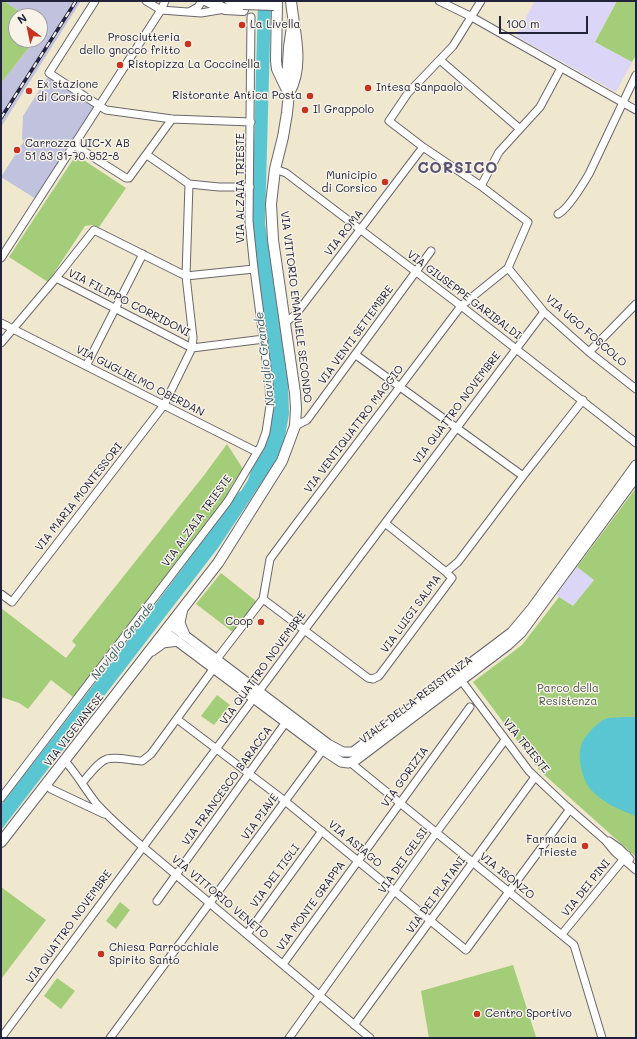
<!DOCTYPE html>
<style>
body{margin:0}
#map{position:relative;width:637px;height:1039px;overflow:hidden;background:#efe7ce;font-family:Mali,sans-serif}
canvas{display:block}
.frame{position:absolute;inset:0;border:2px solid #22223b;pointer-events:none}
.north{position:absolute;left:8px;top:8px;width:40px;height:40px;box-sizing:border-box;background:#f7f3e8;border:1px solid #a29fa3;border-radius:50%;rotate:327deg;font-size:11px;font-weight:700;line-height:16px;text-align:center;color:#22223b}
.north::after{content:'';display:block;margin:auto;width:14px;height:18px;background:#c8321e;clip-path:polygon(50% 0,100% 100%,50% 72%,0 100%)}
.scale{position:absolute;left:499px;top:16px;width:89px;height:18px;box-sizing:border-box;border:2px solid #22223b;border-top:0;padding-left:5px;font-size:12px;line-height:14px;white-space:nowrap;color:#22223b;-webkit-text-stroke:3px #f7f3e8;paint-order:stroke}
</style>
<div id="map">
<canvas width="637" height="1039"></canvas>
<div class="frame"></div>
<div class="north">N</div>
<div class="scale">100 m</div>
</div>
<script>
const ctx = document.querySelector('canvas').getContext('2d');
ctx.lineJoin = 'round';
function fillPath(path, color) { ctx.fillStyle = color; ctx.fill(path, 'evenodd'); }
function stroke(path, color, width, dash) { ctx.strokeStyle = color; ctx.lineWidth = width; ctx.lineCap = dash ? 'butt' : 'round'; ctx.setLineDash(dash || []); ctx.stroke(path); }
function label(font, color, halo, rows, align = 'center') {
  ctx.font = font + ' Mali,sans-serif'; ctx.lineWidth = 3; ctx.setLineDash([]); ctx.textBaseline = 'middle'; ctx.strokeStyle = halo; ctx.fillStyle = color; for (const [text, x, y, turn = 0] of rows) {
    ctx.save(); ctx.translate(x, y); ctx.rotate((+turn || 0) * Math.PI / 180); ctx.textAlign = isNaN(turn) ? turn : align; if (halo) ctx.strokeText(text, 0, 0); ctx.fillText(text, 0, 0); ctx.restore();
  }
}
fillPath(new Path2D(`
 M535 1H617L595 42 632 62 616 92 516 36Z
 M577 567 594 580 573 607 556 595Z`), '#dbd6f7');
fillPath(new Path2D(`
 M4 1H81L1 127V83L35 40H40V34L44 29 40 26V16H26Z
 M49 75 95 107 36 199 1 177 24 141 22 139 23 116Z`), '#c1c2dd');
fillPath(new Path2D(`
 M1 1H4L26 16H16V40H35L1 83Z
 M617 1H632L636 3V55L632 62 595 42Z
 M76 155 126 188 99 227 92 225 85 226 48 282 9 257Z
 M227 444 243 469 232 485 226 499 73 697 51 680 28 709 19 703 1 697V608L66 658 76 645 72 641 205 474Z
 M636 488V857L540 771 473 682 522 645 559 597 573 606 594 580 577 567Z
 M221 573 256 601 234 633 196 604Z
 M217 695 230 705 214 725 201 716Z
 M1 887 46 920 1 979Z
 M120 902 130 910 116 929 106 921Z
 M513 965 536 1037 429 1038 421 991Z
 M57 978 75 991 61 1009 44 996Z`), '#a4cd79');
fillPath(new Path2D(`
 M258 1H271L265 223 288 383 289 414 284 442 274 464 218 548 1 830V805L146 617 239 492 241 491 248 480 251 471 266 441 269 427 252 219Z
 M624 717H636V816C620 810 603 803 591 790 583 781 577 758 581 746 583 737 597 723 605 719 610 717 618 718 624 717Z`), '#5ac6d1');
const minor = new Path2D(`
 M95 1 49 73 106 110 172 119 251 122
 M146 1 161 10 201 13 225 9
 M439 1 470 16 636 110
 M189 12 198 7 202 1
 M440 60 520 129
 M74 145 126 178H129L172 119
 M147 155 189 184 219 187H250
 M275 169 286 173 465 309 636 443
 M481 186 499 152 540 107 561 68
 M558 214C568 210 583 184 589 174L636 75
 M1 258 161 10 165 1
 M508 268 544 312 589 352 636 389
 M56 278 192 348 264 339
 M1 323 257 452
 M285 323 296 314 423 147
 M1 343 56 278 94 230 186 276 254 269
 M589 352 636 304
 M356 355 523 476
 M86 366 143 254
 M295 426 307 420 431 251
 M446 572 458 562 523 476 583 400
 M1 594 12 602 164 405 192 348 193 338 186 276 189 184
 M263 599 368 678 373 679 379 676 452 578 446 572 385 523
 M458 676 529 771 566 806 605 840 615 852 636 870
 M177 719 285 801 466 950 570 809
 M65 761C77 774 85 789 96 803 110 819 127 833 143 847L370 1038
 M351 763 574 945 602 1038
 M82 783C89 775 98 762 107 759 118 756 132 761 142 761L151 754 214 668 216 660 263 599 270 559 296 524 461 306 508 268 528 222 481 186 423 147 389 121 408 93 453 46 481 1
 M46 784 51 789 104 814
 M1 798 228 501 261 446 266 432 270 406 269 383 254 269 249 221 251 17
 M609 841 619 848 630 859
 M157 901 286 722
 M247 934 322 831
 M562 934 627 855
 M283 964 470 707
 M354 1025 535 777
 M1 1038 309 624 544 312
 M110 1038 325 747
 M289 1038 436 833 505 740`);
const tertiary = new Path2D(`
 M183 608 180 623 185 635
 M171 625 328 744 343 752H353L512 632 532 608 636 465
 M165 632 323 750 341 762 348 763 356 760 508 645 521 633 636 477
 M152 651 163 643 178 641`);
const secondary = new Path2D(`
 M207 1 225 9 243 10
 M230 1 243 4
 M277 1 276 61 277 69 287 90
 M289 93C305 65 294 31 291 1
 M1 842 218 563 282 461 295 426 296 408 295 393 273 240 271 204 275 169 283 137 287 113 289 93 287 81 289 47 293 20`);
stroke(minor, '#6a676e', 9);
stroke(tertiary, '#6a676e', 11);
stroke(secondary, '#6a676e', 12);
stroke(minor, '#fff', 7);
stroke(tertiary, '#fff', 9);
stroke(secondary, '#fff', 10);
const rail = new Path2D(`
 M1 118 76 1`);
stroke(rail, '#22223b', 3.5);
stroke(rail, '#f7f3e8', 2, [6]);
const secondaryBridge = new Path2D(`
 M243 4 274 5`);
stroke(secondaryBridge, '#6a676e', 12, []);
stroke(secondaryBridge, '#fff', 10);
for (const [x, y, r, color] of [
 [242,25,4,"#c8321e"],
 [188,44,4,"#c8321e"],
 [120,65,4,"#c8321e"],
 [368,88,4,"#c8321e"],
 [29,91,4,"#c8321e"],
 [310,96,4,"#c8321e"],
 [305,110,4,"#c8321e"],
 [17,150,4,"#c8321e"],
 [385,182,4,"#c8321e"],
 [261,622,4,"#c8321e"],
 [585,846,4,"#c8321e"],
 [101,954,4,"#c8321e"],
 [477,1014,4,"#c8321e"]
]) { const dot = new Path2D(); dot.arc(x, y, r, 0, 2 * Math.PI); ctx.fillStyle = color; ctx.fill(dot); stroke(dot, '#f7f3e8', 1.5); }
label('11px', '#22223b', '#f7f3e8', [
 ["La Livella",250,25],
 ["Prosciutteria",180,38,"right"],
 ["dello gnocco fritto",180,51,"right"],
 ["Ristopizza La Coccinella",128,65],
 ["Ex stazione",37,85],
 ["di Corsico",37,98],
 ["Intesa Sanpaolo",376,88],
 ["Ristorante Antica Posta",302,96,"right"],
 ["Il Grappolo",313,110],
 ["Carrozza UIC-X AB",25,144],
 ["51 83 31-70 952-8",25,157],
 ["Municipio",377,176,"right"],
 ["di Corsico",377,189,"right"],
 ["Coop",253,622,"right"],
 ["Farmacia",577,840,"right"],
 ["Trieste",577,853,"right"],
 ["Chiesa Parrocchiale",109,948],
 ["Spirito Santo",109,961],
 ["Centro Sportivo",485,1014]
], 'left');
label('11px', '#22223b', '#f7f3e8', [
 ["VIA ALZAIA TRIESTE",241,188,-90],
 ["VIA ROMA",344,233,-52],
 ["VIA GIUSEPPE GARIBALDI",464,295,37],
 ["VIA FILIPPO CORRIDONI",129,303,27],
 ["VIA VITTORIO EMANUELE SECONDO",296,307,83],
 ["VIA UGO FOSCOLO",586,331,41],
 ["VIA VENTI SETTEMBRE",356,335,-54],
 ["VIA GUGLIELMO OBERDAN",140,381,27],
 ["VIA QUATTRO NOVEMBRE",457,408,-53],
 ["VIA VENTIQUATTRO MAGGIO",354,429,-53],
 ["VIA MARIA MONTESSORI",79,497,-52],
 ["VIA ALZAIA TRIESTE",197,521,-54],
 ["VIA LUIGI SALMA",411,614,-54],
 ["VIA QUATTRO NOVEMBRE",263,668,-54],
 ["VIALE DELLA RESISTENZA",416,700,-37],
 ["VIA VIGEVANESE",74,730,-52],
 ["VIA TRIESTE",526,746,51],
 ["VIA GORIZIA",405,777,-54],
 ["VIA FRANCESCO BARACCA",227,786,-54],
 ["VIA PIAVE",260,817,-54],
 ["VIA ASIAGO",355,844,40],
 ["VIA DEI GELSI",403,861,-55],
 ["VIA DEI TIGLI",275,876,-54],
 ["VIA ISONZO",507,876,39],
 ["VIA DEI PINI",586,888,-51],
 ["VIA DEI PLATANI",436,895,-54],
 ["VIA VITTORIO VENETO",220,897,40],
 ["VIA MONTE GRAPPA",311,906,-54],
 ["VIA QUATTRO NOVEMBRE",69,927,-54]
]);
label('11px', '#49554e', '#f7f3e8', [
 ["Parco della",568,689],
 ["Resistenza",568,702]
]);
label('italic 12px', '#365b70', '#f7f3e8', [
 ["Naviglio Grande",265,359,-97],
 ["Naviglio Grande",123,641,-52]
]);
ctx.letterSpacing = '1px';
label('bold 15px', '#5a5272', '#f7f3e8', [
 ["CORSICO",458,168]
]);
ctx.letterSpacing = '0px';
</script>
